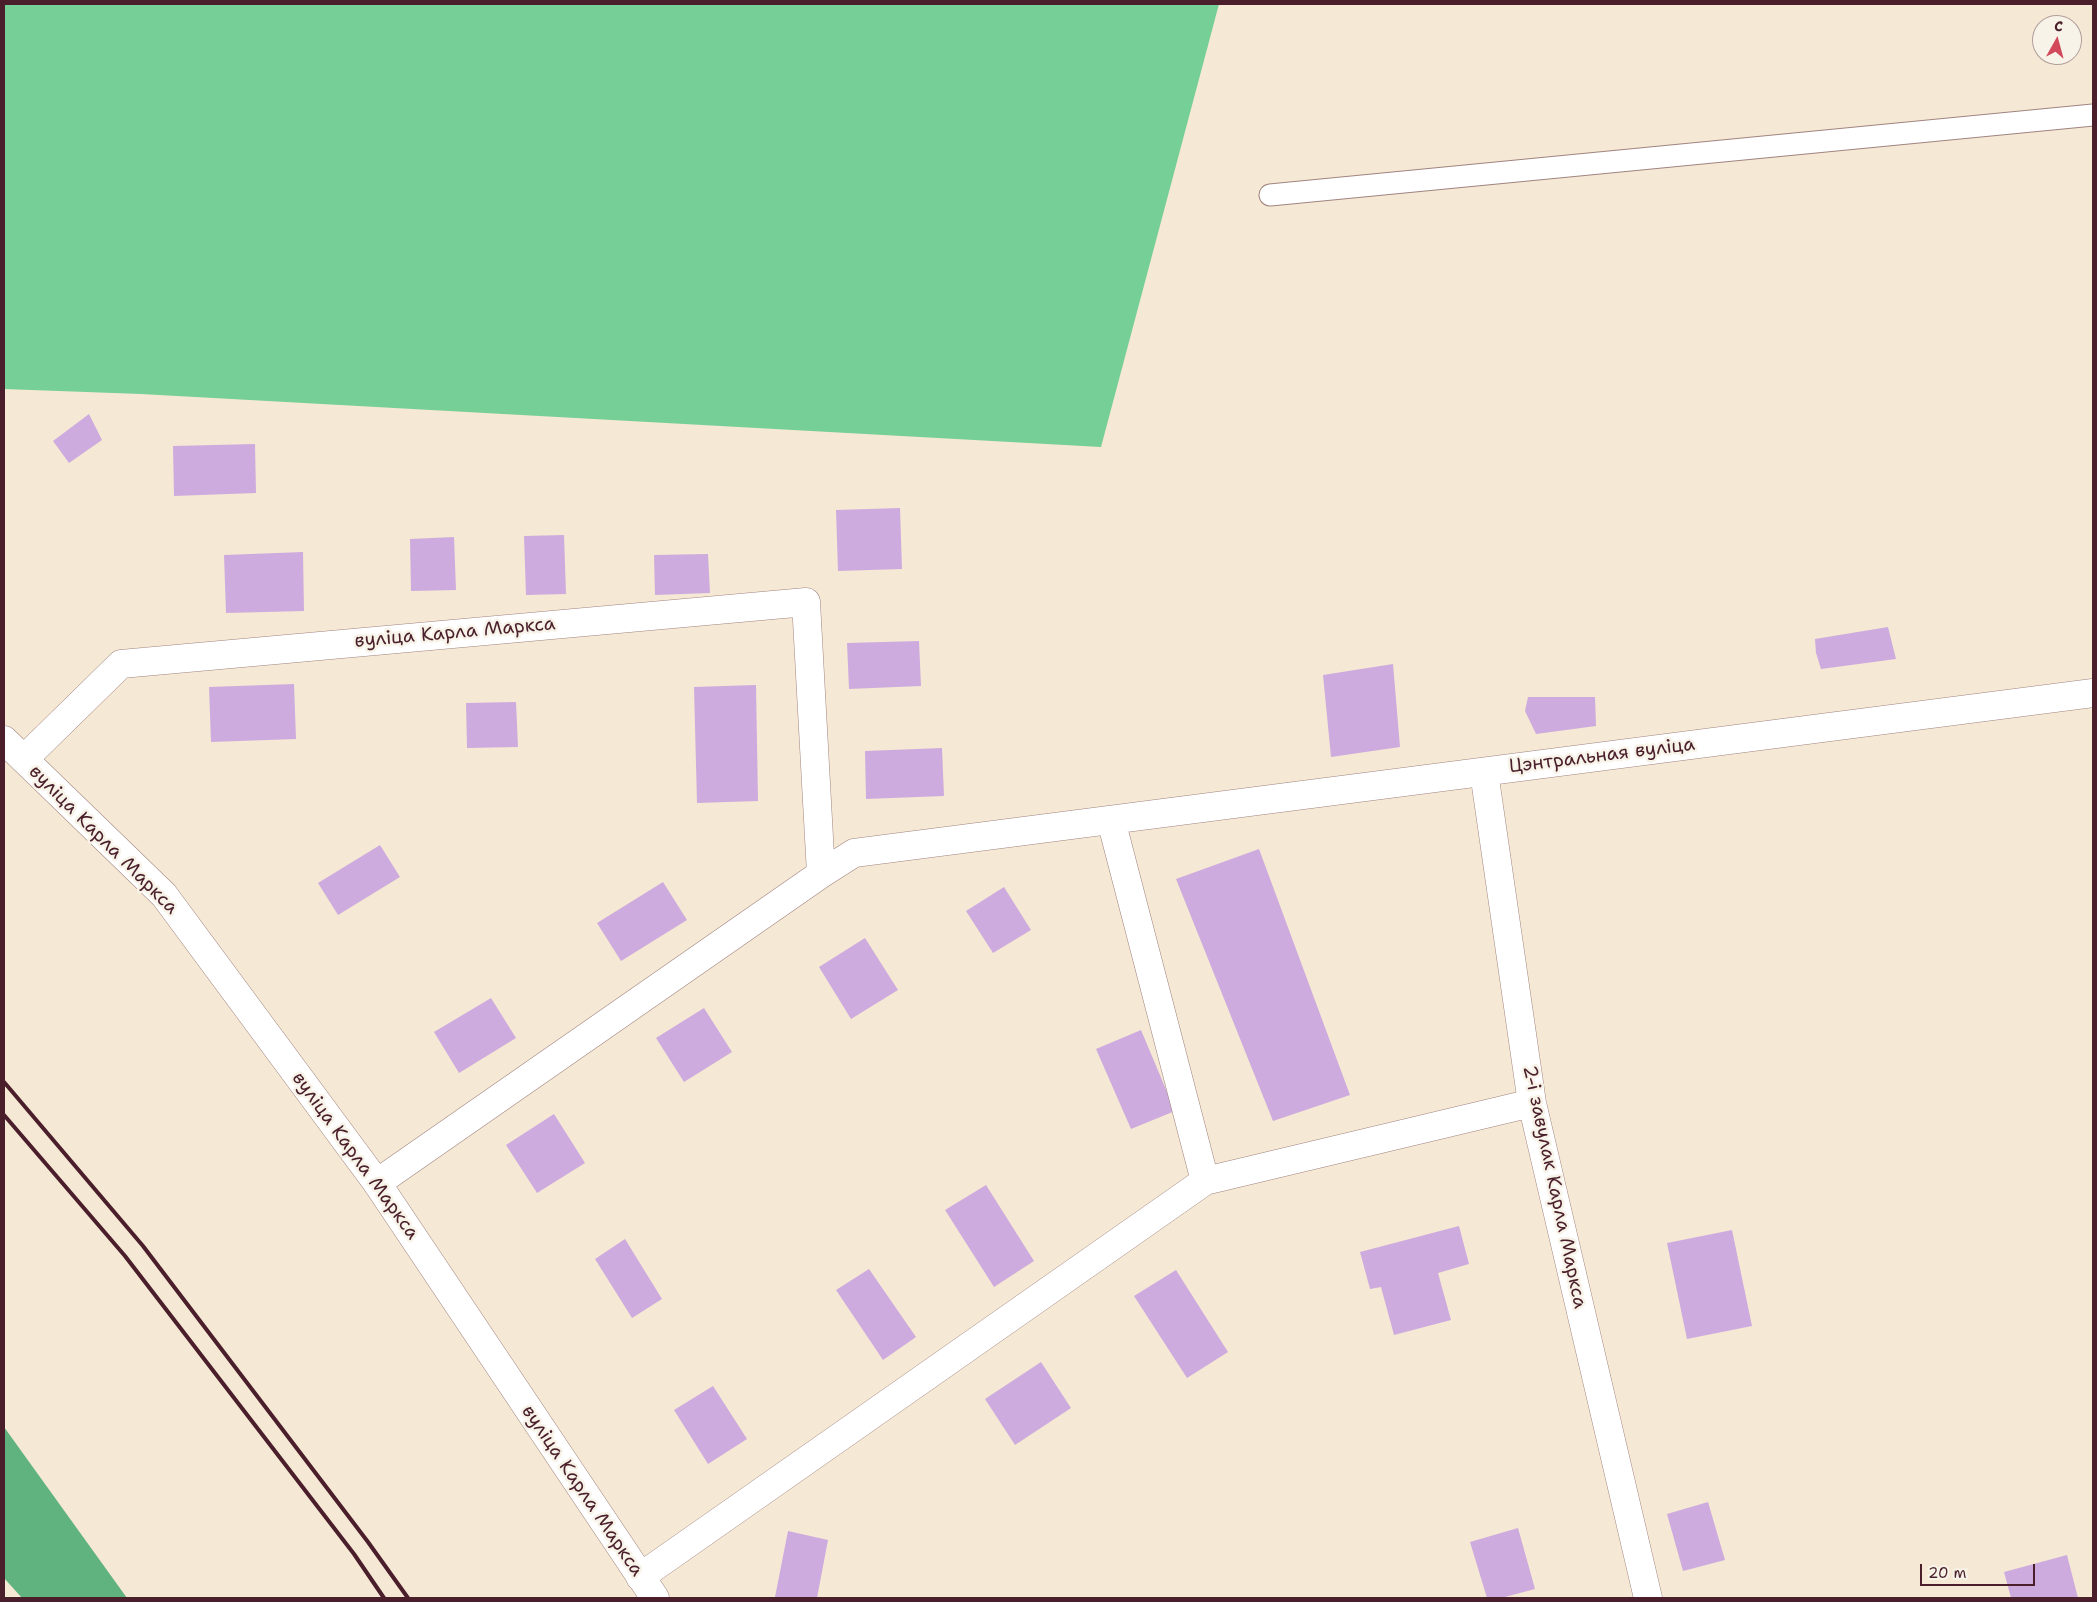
<!DOCTYPE html>
<meta charset="utf-8">
<style>
body{margin:0}
#map{position:relative;width:2097px;height:1602px;overflow:hidden;background:#f5e8d4;font-family:"Shantell Sans",sans-serif}
canvas{display:block}
.frame{position:absolute;inset:0;border:5px solid #4a1f2b;pointer-events:none}
.north{position:absolute;left:2032px;top:15px;width:50px;height:50px;box-sizing:border-box;background:#f7f3e8;border:1px solid #b29e9c;border-radius:50%;rotate:7deg;font-size:14px;font-weight:700;line-height:20px;text-align:center;color:#4a1f2b}
.north::after{content:'';display:block;margin:auto;width:18px;height:22px;background:#d1495b;clip-path:polygon(50% 0,100% 100%,50% 72%,0 100%)}
.scale{position:absolute;left:1920px;top:1564px;width:115px;height:22px;box-sizing:border-box;border:2px solid #4a1f2b;border-top:0;padding-left:6px;font-size:15px;line-height:18px;white-space:nowrap;color:#4a1f2b;-webkit-text-stroke:4px #f7f3e8;paint-order:stroke}
</style>
<div id="map">
<canvas width="2097" height="1602"></canvas>
<div class="frame"></div>
<div class="north">С</div>
<div class="scale">20 m</div>
</div>
<script>
const ctx = document.querySelector('canvas').getContext('2d');
ctx.lineJoin = 'round';
function fillPath(path, color) { ctx.fillStyle = color; ctx.fill(path, 'evenodd'); }
function stroke(path, color, width, dash) { ctx.strokeStyle = color; ctx.lineWidth = width; ctx.lineCap = dash ? 'butt' : 'round'; ctx.setLineDash(dash || []); ctx.stroke(path); }
function label(font, color, halo, rows, align = 'center') {
  ctx.font = font + ' "Shantell Sans",sans-serif'; ctx.lineWidth = 5; ctx.setLineDash([]); ctx.textBaseline = 'middle'; ctx.strokeStyle = halo; ctx.fillStyle = color; for (const [text, x, y, turn = 0] of rows) {
    ctx.save(); ctx.translate(x, y); ctx.rotate((+turn || 0) * Math.PI / 180); ctx.textAlign = isNaN(turn) ? turn : align; if (halo) ctx.strokeText(text, 0, 0); ctx.fillText(text, 0, 0); ctx.restore();
  }
}
fillPath(new Path2D(`
 M4 4H1219L1101 447 141 394 4 389Z`), '#76cf96');
fillPath(new Path2D(`
 M4 1427 127 1598H22L4 1578Z`), '#60b27f');
fillPath(new Path2D(`
 M89 414 102 440 69 463 53 441Z
 M255 444 256 493 174 496 173 446Z
 M900 508 902 569 838 571 836 510Z
 M564 535 566 594 526 595 524 536Z
 M454 537 456 590 411 591 410 539Z
 M303 552 304 611 226 613 224 555Z
 M708 554 710 593 655 595 654 555Z
 M1888 627 1896 659 1821 669 1816 653 1815 639Z
 M919 641 921 686 849 689 847 643Z
 M1393 664 1400 747 1331 757 1323 675Z
 M294 684 296 739 211 742 209 687Z
 M756 685 758 801 697 803 694 687Z
 M1528 697H1595L1596 726 1536 734 1525 711Z
 M516 702 518 747 467 748 466 703Z
 M942 748 944 796 866 799 865 751Z
 M380 845 400 877 338 915 318 883Z
 M1259 849 1350 1095 1273 1121 1176 879Z
 M663 882 687 920 621 961 597 923Z
 M1004 887 1031 930 993 953 966 911Z
 M865 938 898 990 851 1019 819 967Z
 M491 998 516 1038 459 1073 434 1032Z
 M704 1008 732 1052 684 1082 656 1038Z
 M1141 1030 1175 1111 1131 1129 1096 1049Z
 M554 1114 585 1163 537 1193 506 1145Z
 M986 1185 1034 1261 994 1287 945 1210Z
 M1459 1226 1469 1264 1438 1273 1451 1320 1394 1335 1381 1287 1370 1289 1360 1252Z
 M1732 1230 1752 1326 1687 1339 1667 1243Z
 M625 1239 662 1299 632 1318 595 1259Z
 M869 1269 916 1337 883 1360 836 1290Z
 M1176 1270 1228 1352 1187 1378 1134 1296Z
 M1041 1362 1071 1408 1015 1445 985 1399Z
 M713 1386 747 1439 708 1464 674 1410Z
 M1708 1502 1725 1560 1683 1571 1667 1514Z
 M1518 1528 1535 1589 1501 1598H1487L1470 1542Z
 M788 1531 828 1540 817 1598 775 1597Z
 M2067 1555 2078 1598H2011L2004 1572Z`), '#ceabde');
const service = new Path2D(`
 M1270 195 2093 115`);
const minor = new Path2D(`
 M24 759 121 664 806 602 821 874
 M1484 772 1532 1103 1648 1598
 M1205 1181 1532 1103
 M377 1183 821 874 854 853 2093 693
 M640 1577 1205 1181 1111 820`);
const tertiary = new Path2D(`
 M4 740 164 895 377 1183 655 1598`);
stroke(service, '#a08480', 23);
stroke(minor, '#a08480', 29);
stroke(tertiary, '#a08480', 29);
stroke(service, '#fff', 21);
stroke(minor, '#fff', 28);
stroke(tertiary, '#fff', 28);
stroke(new Path2D(`
 M4 1082 143 1246 368 1542 408 1598
 M4 1115 125 1256 354 1554 384 1598`), '#4a1f2b', 4);
label('19px', '#4a1f2b', '#f7f3e8', [
 ["вуліца Карла Маркса",455,633,-5],
 ["Цэнтральная вуліца",1602,756,-7],
 ["вуліца Карла Маркса",103,840,45],
 ["вуліца Карла Маркса",355,1156,54],
 ["2-і завулак Карла Маркса",1554,1187,78],
 ["вуліца Карла Маркса",582,1491,56]
]);
</script>
